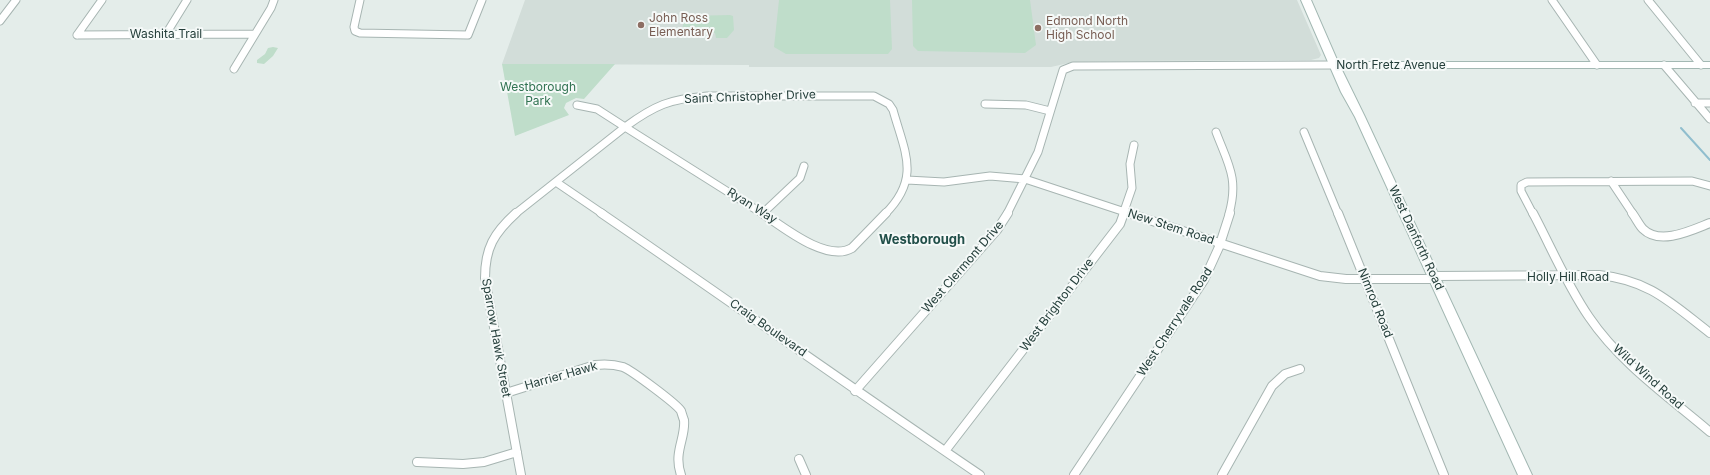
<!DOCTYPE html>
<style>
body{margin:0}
canvas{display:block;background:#e4edea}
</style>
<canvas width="1710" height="475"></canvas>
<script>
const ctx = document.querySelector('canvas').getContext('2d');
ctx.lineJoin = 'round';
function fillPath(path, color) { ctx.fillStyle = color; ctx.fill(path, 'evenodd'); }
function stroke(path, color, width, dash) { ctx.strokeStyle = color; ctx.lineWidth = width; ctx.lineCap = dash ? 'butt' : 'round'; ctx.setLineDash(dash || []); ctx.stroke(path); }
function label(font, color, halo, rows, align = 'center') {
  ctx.font = font + ' Inter,sans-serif'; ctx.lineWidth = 4; ctx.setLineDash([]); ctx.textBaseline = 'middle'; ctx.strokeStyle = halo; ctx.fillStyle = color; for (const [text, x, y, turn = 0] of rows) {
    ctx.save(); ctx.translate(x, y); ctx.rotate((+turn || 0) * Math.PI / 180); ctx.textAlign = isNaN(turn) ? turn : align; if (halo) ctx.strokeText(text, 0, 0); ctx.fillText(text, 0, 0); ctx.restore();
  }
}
fillPath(new Path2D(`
 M525 0H1297L1321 55 1319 58 1311 60 1129 61 1073 62 1051 67H749V65L502 64Z`), '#d2ddd9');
fillPath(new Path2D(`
 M779 0H890L892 49 888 54H786L774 47Z
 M912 0H1030L1036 45 1025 53 918 51 913 46Z
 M730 15 733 16 734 30 727 38H716L715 33 681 34 685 16Z
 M273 47 278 48 273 56 264 64 257 63V60L265 54 268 48Z
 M502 64H615L584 99 576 98 566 103 564 108 569 115 515 136Z`), '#bfddca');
stroke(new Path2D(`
 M1681 128 1710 160`), '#90bece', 2);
const streetFar1 = new Path2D(`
 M360 0 354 27 355 31 360 33 468 35 482 0
 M1552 0 1597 65
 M1648 0 1701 65
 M0 21 16 0
 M166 34 187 0
 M77 35 255 34
 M77 35 102 0
 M1664 65 1710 119
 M234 69 271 8 274 0
 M1695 103H1710
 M985 104 1026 105 1050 111
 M577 105 597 109 625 127
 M625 127 763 214
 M625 127C655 105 670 99 707 96H874L889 104 893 110C905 153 921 178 885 214
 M1216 132C1228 164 1239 178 1229 214
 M1304 132 1338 214
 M907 180 944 182 990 176 1025 179 1131 214
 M1611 181 1633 214
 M556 182 603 214
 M763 213 800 178 804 166
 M515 214 625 127
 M1007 214 1038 152 1063 70 1073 66 1334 65
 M1123 214 1132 188 1130 164 1134 145
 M1533 214 1521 191V185L1527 182 1692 181 1710 186`);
const street = new Path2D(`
 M516 213C494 233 485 248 485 278L521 475
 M601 213C728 300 853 389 980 475
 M762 213C783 227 827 263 852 248L886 213
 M1128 213 1320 276 1346 279H1435
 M1338 213 1444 475
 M1533 213C1551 247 1567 285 1589 317 1620 363 1669 397 1710 432
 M1632 213C1636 218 1639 225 1643 229 1660 246 1692 230 1710 223
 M1434 276 1599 275C1650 280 1672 304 1710 333
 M855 391 997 230 1008 213
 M506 393 595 365C604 364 613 364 623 367 631 370 677 404 681 411 682 414 683 418 684 420 686 438 673 452 681 475
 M945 451 1120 224 1124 213
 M799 459 806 475
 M417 462 463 464 484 462 517 452
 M1074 475 1204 280 1219 247 1230 213
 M1222 475 1272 386 1285 374 1300 369`);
const secondary = new Path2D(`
 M1301 0H1311L1338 62H1710V68H1341L1365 117 1532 475H1518L1355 117 1341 92Z`);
stroke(streetFar1, '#a7b5b2', 9);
stroke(street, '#a7b5b2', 10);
stroke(secondary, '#a3b8b3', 2);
stroke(streetFar1, '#fff', 7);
stroke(street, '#fff', 8);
fillPath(secondary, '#fff');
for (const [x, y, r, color] of [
 [641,25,4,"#8d6e63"],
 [1038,28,4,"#8d6e63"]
]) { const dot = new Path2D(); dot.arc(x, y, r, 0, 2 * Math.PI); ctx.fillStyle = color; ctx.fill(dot); stroke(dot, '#f5f9f8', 1.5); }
label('12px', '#785e54', '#f5f9f8', [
 ["John Ross",649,18],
 ["Elementary",649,32],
 ["Edmond North",1046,21],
 ["High School",1046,35]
], 'left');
label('12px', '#243e3a', '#f5f9f8', [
 ["Washita Trail",166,34],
 ["North Fretz Avenue",1391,65],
 ["Saint Christopher Drive",750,97,-2],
 ["Ryan Way",752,206,32],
 ["New Stem Road",1171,227,18],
 ["West Danforth Road",1416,238,65],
 ["West Clermont Drive",963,267,-49],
 ["Holly Hill Road",1568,277],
 ["Nimrod Road",1375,303,68],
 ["West Brighton Drive",1057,305,-53],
 ["West Cherryvale Road",1175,322,-57],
 ["Craig Boulevard",768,328,35],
 ["Sparrow Hawk Street",496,338,80],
 ["Harrier Hawk",561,376,-16],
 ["Wild Wind Road",1648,377,42]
]);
label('12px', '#317352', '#f5f9f8', [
 ["Westborough",538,87],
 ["Park",538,101]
]);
label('bold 13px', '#214f49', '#f5f9f8', [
 ["Westborough",922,240]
]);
</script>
